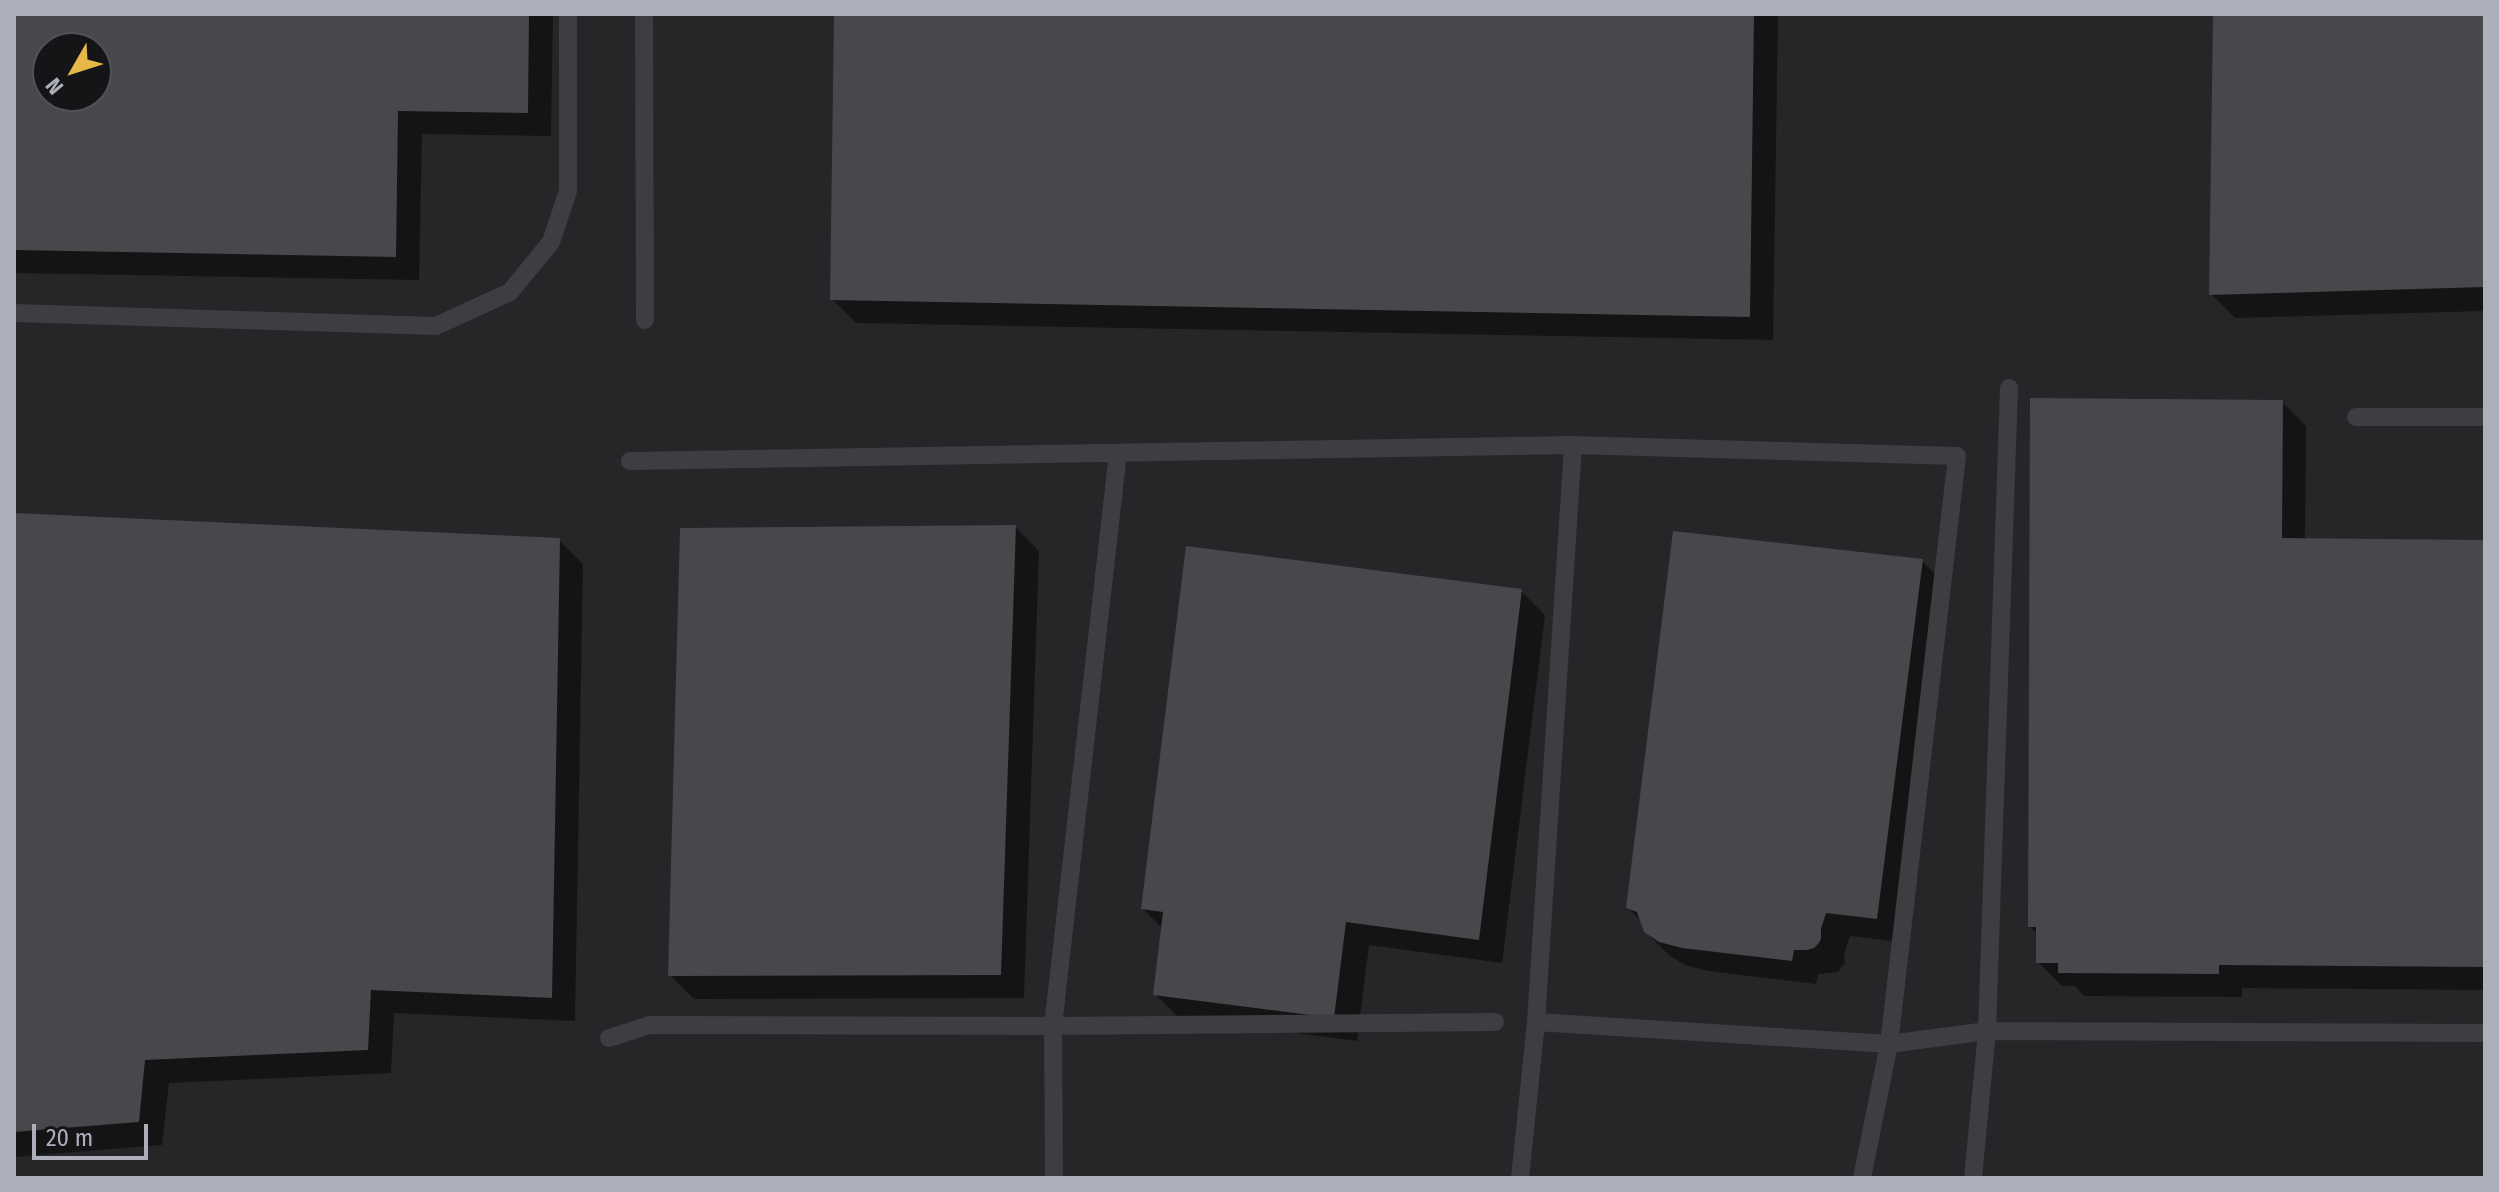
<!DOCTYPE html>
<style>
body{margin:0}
#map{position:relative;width:2499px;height:1192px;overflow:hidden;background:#1a1a1c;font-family:"Fira Sans Condensed",sans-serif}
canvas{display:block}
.frame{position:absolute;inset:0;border:16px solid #adb0ba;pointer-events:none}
.north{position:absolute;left:32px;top:32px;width:80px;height:80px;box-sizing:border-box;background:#151517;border:2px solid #525358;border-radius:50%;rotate:231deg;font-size:22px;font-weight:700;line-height:32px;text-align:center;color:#adb0ba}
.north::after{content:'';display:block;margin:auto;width:28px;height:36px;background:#e6b847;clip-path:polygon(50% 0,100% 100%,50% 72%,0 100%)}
.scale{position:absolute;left:32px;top:1124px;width:116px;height:36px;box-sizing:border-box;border:4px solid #adb0ba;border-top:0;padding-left:10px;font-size:24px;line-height:28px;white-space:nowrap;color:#adb0ba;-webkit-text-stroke:6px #151517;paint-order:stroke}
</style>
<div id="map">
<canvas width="2499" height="1192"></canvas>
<div class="frame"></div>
<div class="north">N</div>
<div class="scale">20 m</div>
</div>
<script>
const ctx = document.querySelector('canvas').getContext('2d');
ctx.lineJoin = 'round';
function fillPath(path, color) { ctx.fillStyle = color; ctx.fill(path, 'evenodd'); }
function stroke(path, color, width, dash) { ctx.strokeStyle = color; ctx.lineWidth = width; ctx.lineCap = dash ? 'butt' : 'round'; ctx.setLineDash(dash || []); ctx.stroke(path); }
fillPath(new Path2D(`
 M14 14H2485V1178H14ZM48 48H96V96H48Z`), '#262629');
fillPath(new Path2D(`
 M14 14H553L551 136 422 134 419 280 14 273ZM48 48H96V96H48Z
 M836 14H1778L1773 340 856 323 832 299Z
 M2215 14H2485V311L2235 318 2211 294Z
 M2282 402 2306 426 2305 541 2485 542V990L2242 988V997L2084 996 2075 986H2062L2038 962V935L2030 927Z
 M14 515 559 540 583 564 575 1021 394 1013 391 1073 169 1083 162 1145 14 1157Z
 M1015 527 1039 551 1024 998 694 999 670 975Z
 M1922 561 1946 585 1901 942 1850 936 1844 954 1845 963 1838 972 1818 974 1816 984 1708 971 1685 965 1670 956 1645 931 1642 922 1628 908Z
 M1521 591 1545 615 1502 963 1369 945 1357 1041 1179 1018 1155 994 1163 929 1143 909Z`), '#0007');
fillPath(new Path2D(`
 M14 14H529L528 113 398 111 396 257 14 250ZM48 48H96V96H48Z
 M834 14H1754L1750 317 830 300Z
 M2213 14H2485V287L2209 295Z
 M2030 398 2283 400 2282 538 2485 540V967L2219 965V974L2058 973V963H2036V927H2028Z
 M14 513 560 538 552 998 371 990 368 1050 145 1060 139 1122 14 1132Z
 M1016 525 1001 975 668 976 680 528Z
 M1673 531 1923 559 1877 919 1826 913 1821 929V939L1818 944 1814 948 1807 950H1794L1792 961 1682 948 1659 942 1644 932 1637 912 1626 908Z
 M1186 546 1522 589 1479 940 1346 922 1334 1018 1153 995 1163 912 1141 909Z`), '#47474c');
stroke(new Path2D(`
 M644 14 645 320
 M14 313 436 326 510 292 551 242 568 191V14
 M2356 417H2485
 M630 461 1573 445 1957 456 1889 1044 1862 1178
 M1536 1022 1889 1044 1987 1031 2485 1033
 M609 1038 650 1025 1053 1026 1495 1022
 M1054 1178 1053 1026 1118 453
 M1520 1178 1536 1022 1573 445
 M1973 1178 1987 1031 2009 388`), '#3d3d42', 18);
</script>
